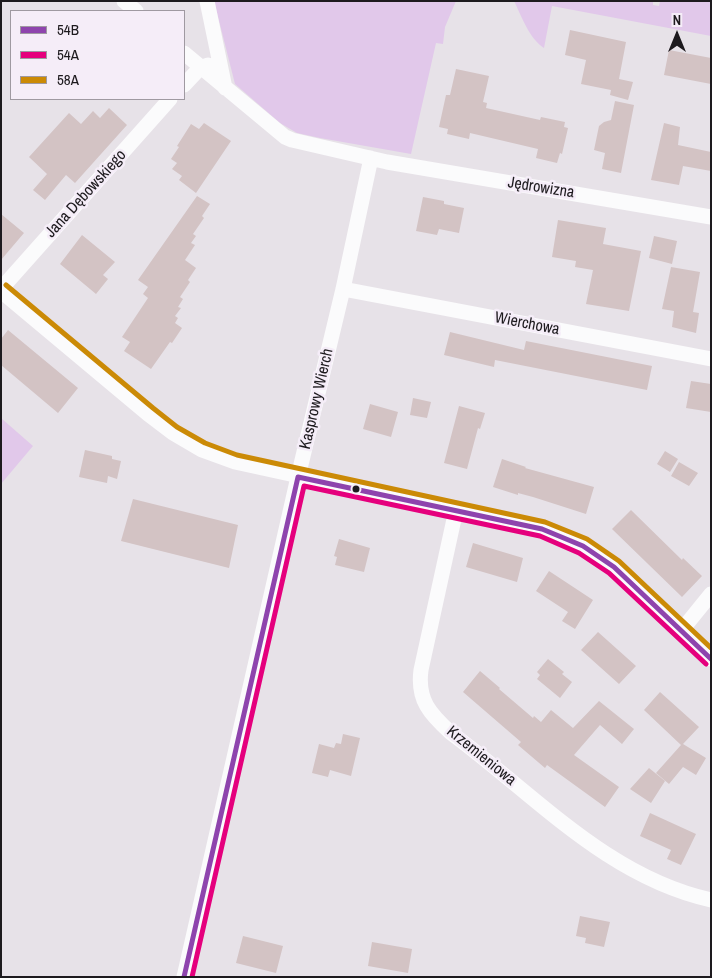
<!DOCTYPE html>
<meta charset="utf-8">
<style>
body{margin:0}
#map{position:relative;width:712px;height:978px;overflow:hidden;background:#e7e2e8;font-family:"Archivo Narrow",sans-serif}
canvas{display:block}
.frame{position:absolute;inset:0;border:2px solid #1d1a1e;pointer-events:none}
.legend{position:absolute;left:10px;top:10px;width:175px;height:90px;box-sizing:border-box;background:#f5edf8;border:1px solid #9f99a1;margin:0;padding:6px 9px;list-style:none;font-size:15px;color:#1d1a1e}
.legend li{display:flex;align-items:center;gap:10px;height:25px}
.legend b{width:25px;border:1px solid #9f99a1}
.north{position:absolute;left:652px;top:10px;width:50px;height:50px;-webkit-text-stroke:4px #f5edf8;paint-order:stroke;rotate:0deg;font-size:14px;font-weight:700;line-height:20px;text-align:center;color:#1d1a1e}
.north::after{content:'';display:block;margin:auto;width:18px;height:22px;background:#1d1a1e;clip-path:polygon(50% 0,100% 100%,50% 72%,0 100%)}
</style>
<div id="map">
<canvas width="712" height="978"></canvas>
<div class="frame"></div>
<ul class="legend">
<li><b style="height:6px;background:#8e44ad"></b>54B</li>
<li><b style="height:6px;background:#e5007d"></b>54A</li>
<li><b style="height:6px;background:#cb8a06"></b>58A</li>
</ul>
<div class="north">N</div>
</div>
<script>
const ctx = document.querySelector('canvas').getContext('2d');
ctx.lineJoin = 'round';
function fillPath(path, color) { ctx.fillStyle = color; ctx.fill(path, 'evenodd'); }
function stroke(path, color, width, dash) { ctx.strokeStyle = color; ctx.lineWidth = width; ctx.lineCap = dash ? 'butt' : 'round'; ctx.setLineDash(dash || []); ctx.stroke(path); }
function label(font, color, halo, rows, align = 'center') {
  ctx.font = font + ' "Archivo Narrow",sans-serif'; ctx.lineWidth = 5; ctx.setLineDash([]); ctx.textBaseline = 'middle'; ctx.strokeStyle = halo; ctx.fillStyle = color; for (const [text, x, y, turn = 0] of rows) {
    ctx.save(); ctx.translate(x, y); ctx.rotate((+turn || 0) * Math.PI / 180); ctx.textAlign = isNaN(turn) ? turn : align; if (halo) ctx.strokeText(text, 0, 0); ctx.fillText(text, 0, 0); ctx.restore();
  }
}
fillPath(new Path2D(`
 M214 1H456L445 27 443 44 436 43 411 154 320 138 297 133 280 123 235 84Z
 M514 1H653V5L659 6 660 1H711V36L552 6 544 48C529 38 522 17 514 1Z
 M1 418 33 446 1 484Z`), '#e1c8ea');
fillPath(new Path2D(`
 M570 30 626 42 619 79 633 82 628 100 610 95 611 90 581 84 586 60 565 55Z
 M669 50 711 58V84L664 75Z
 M456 69 489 76 483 102 487 103 486 108 540 120 541 117 565 122 564 127 568 128 562 154 560 153 557 163 536 158 538 149 470 133 469 139 447 134 448 129 439 127 446 95H450Z
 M615 101 634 105 621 173 602 169 605 153 594 150 599 126 604 122 611 120Z
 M109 108 127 125 75 183 66 175 45 200 33 190 47 174 29 157 69 113 81 124 93 111 100 118Z
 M204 123 231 141 196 193 179 180 182 176 172 169 177 163 171 159 179 147 177 146 191 124 199 129Z
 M664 123 680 127 678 145 711 152V171L683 166 679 185 651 180Z
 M197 196 210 204 202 216 204 218 193 234 196 236 191 243 195 245 185 260 196 268 188 280 190 282 180 297 183 299 178 307 181 308 175 316 178 318 175 323 182 328 172 343 170 342 151 369 124 351 130 342 122 337 148 298 143 294 148 287 138 280Z
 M423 197 444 201V204L464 208 459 233 439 229 437 235 416 231Z
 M1 214 24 233 1 260Z
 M558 220 606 228 603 244 641 251 629 311 586 304 593 270 575 267 576 261 552 257Z
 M82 235 115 262 103 275 108 279 96 294 60 264Z
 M654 236 677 241 672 264 649 258Z
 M671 267 700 272 693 312 699 313 696 333 672 327 674 311 662 309Z
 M8 330 78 388 58 413 1 365V339Z
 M450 332 524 350 526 341 652 366 647 390 495 360 494 367 444 355Z
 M691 381 711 384V412L686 408Z
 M413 398 431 402 427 418 410 415Z
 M370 404 398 412 391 437 363 429Z
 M459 406 485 413 480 429 478 428 467 469 444 463Z
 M85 450 112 456V459L121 461 117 479 108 476 107 483 79 477Z
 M665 451 678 459 670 472 657 464Z
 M502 459 526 467 525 468 594 487 586 514 533 497 518 493V495L493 487Z
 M679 462 698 473 689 486 671 476Z
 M133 499 238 525 229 568 121 541Z
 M631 510 682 560 683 558 702 576 682 597 612 529Z
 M339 539 370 548 364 572 335 565 337 557 334 556Z
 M473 543 523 558 517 582 466 567Z
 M549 571 593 600 575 629 562 621 568 612 536 591Z
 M598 632 636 666 619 684 581 650Z
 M548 659 564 672 562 674 572 682 560 698 537 679 540 675 537 672Z
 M480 671 500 688 499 689 533 718 534 716 541 722 551 710 573 728 599 701 634 729 622 744 600 725 574 755 619 787 605 807 547 765 545 768 518 745 521 742 463 692Z
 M660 692 699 727 683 744 706 758 696 775 683 767 669 784 656 773 681 745 644 710Z
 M343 734 360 738 351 776 330 770 328 777 312 773 319 744 334 748 336 743 341 744Z
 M649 768 665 781 651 803 630 789Z
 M650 813 696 834 681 865 667 859 671 850 640 836Z
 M580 916 610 922 604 947 585 943 586 938 576 936Z
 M243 936 283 946 276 973 236 963Z
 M372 942 412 949 408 973 368 966Z`), '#d3c3c4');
stroke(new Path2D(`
 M124 1 136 11
 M207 1 225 88
 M184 53 285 137 292 140 387 162 711 217
 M184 85 200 68 208 65
 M1 289 170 99
 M343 289 711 359
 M1 291 148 414 173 433 202 450 235 462 542 529 583 546 614 567 711 659
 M456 510 421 670C417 700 430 714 451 733 534 794 607 877 711 900
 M681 631 711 594
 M184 977 298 477 343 289 371 158`), '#fbfbfc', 15);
stroke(new Path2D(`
 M184 977 298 477 542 529 583 546 614 567 711 659`), '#8e44ad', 5);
stroke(new Path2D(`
 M192 977 304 486 540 536 579 553 609 573 706 664`), '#e5007d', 5);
stroke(new Path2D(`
 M6 285 153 408 177 427 205 443 237 455 545 522 587 539 619 561 711 648`), '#cb8a06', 5);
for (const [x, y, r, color] of [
 [356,489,4.5,"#1d1a1e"]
]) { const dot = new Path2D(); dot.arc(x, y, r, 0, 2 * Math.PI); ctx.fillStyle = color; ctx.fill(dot); stroke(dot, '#f5edf8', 2); }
label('16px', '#1d1a1e', '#f5edf8', [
 ["Jędrowizna",541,188,9],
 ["Jana Dębowskiego",86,194,-48],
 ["Wierchowa",527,324,11],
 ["Kasprowy Wierch",317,399,-77],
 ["Krzemieniowa",481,756,39]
]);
</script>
